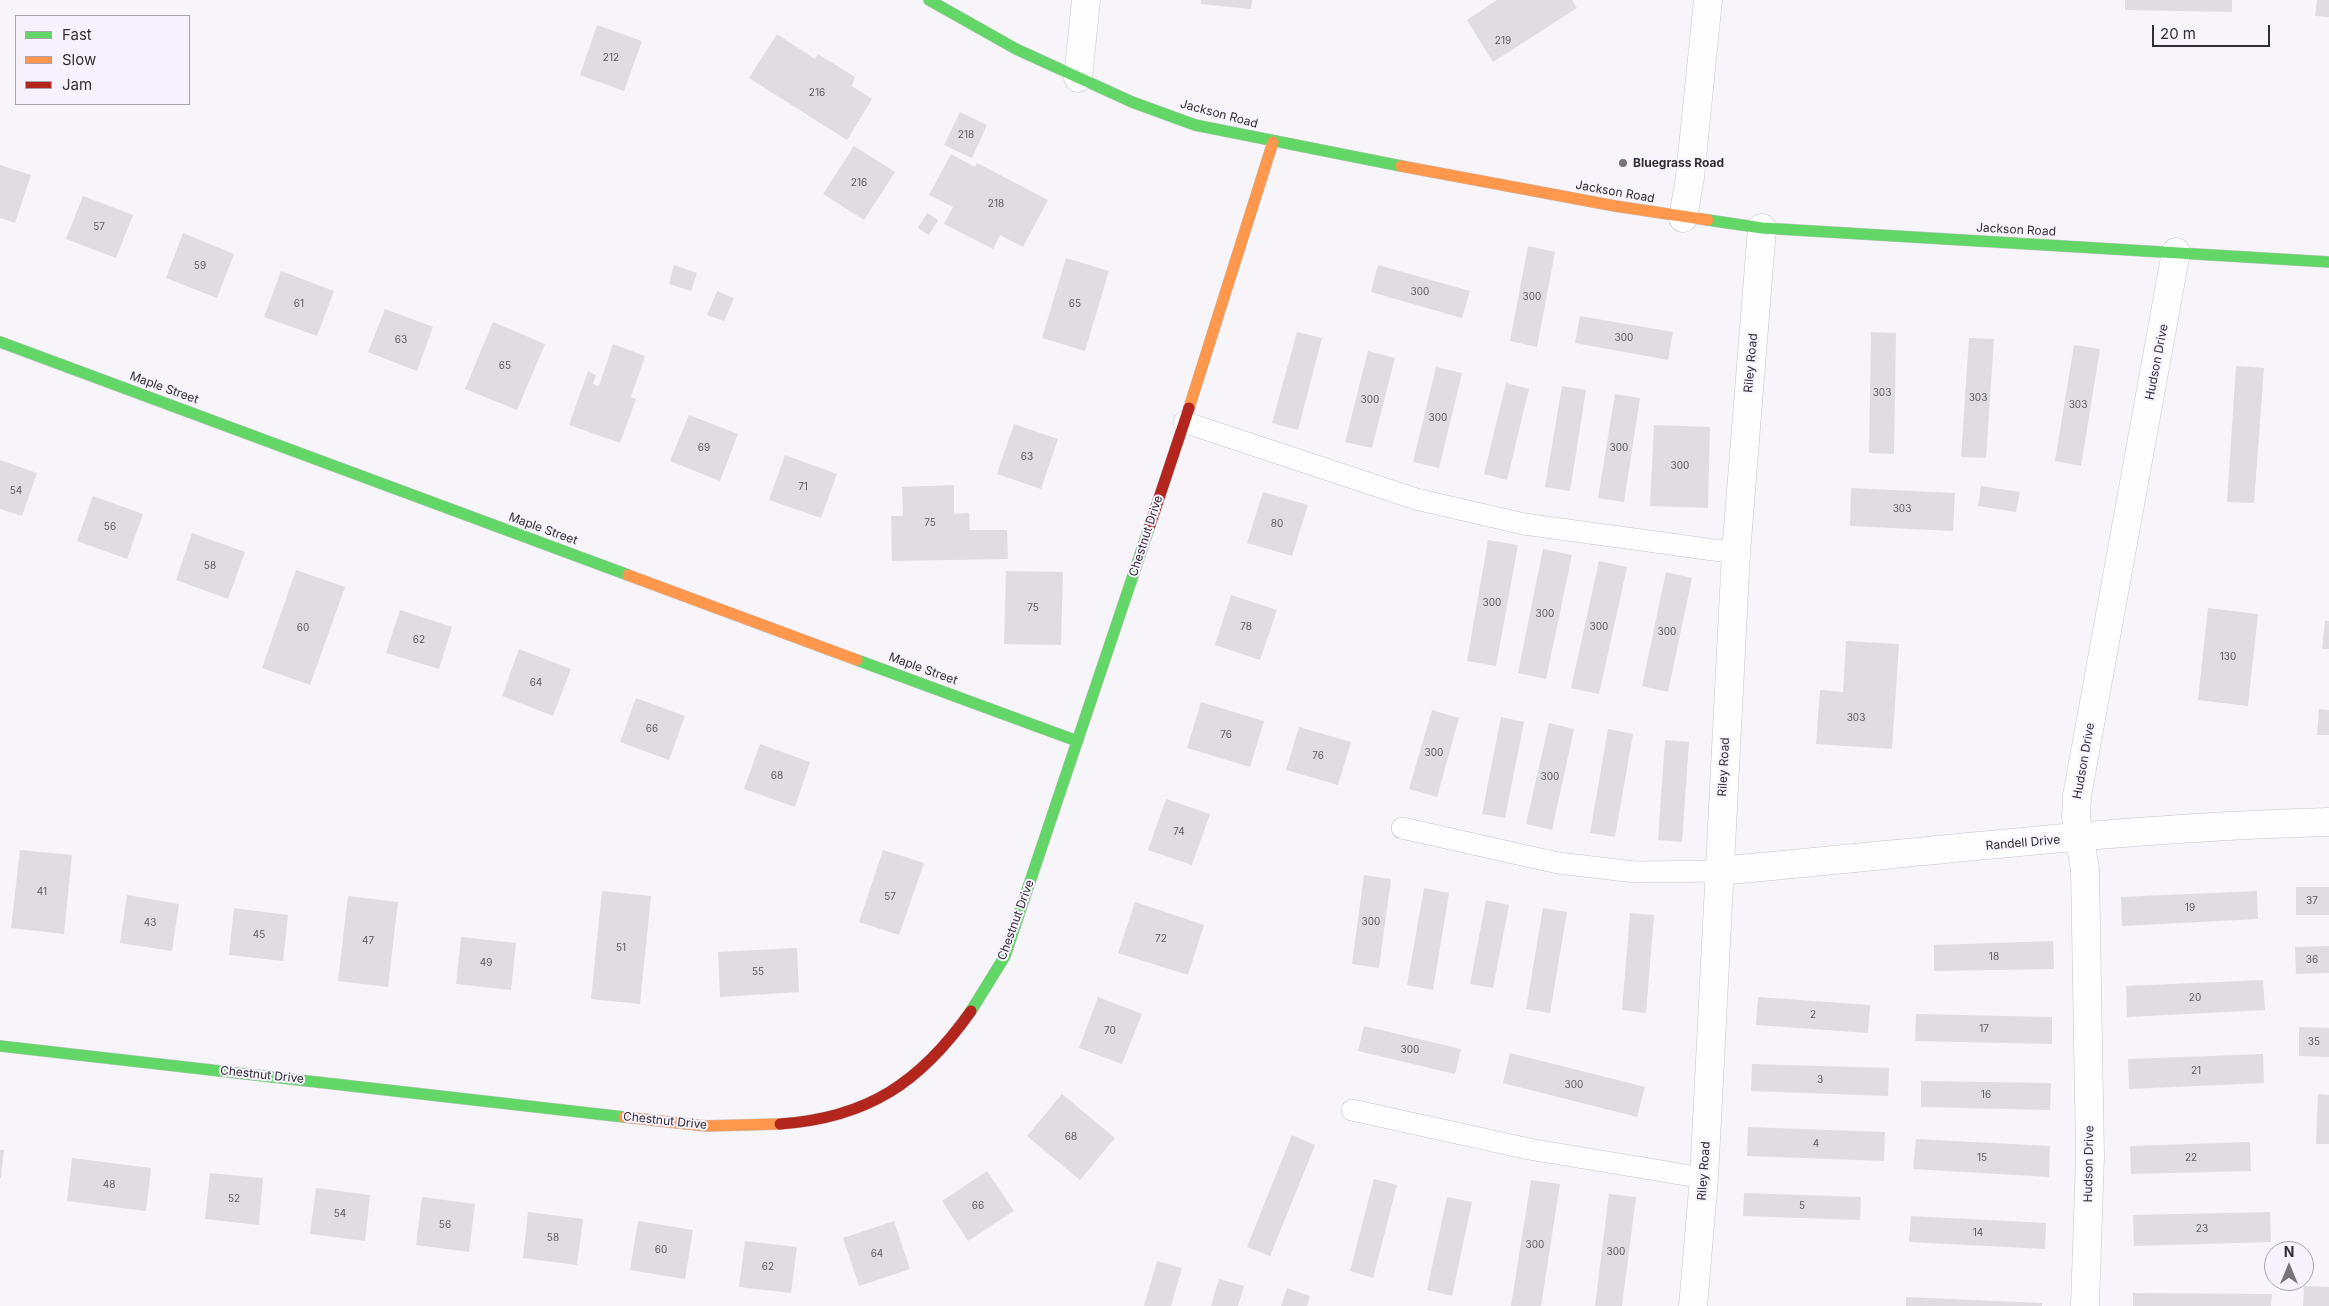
<!DOCTYPE html>
<style>
body{margin:0}
#map{position:relative;width:2329px;height:1306px;overflow:hidden;background:#f7f5fa;font-family:Inter,sans-serif}
canvas{display:block}
.legend{position:absolute;left:15px;top:15px;width:175px;height:90px;box-sizing:border-box;background:#f7f2fd;border:1px solid #a8a4ad;margin:0;padding:6px 9px;list-style:none;font-size:15px;color:#312e35}
.legend li{display:flex;align-items:center;gap:10px;height:25px}
.legend b{width:25px;border:1px solid #a8a4ad}
.north{position:absolute;left:2264px;top:1241px;width:50px;height:50px;box-sizing:border-box;background:#f7f2fd;border:1px solid #a8a4ad;border-radius:50%;rotate:0deg;font-size:14px;font-weight:700;line-height:20px;text-align:center;color:#312e35}
.north::after{content:'';display:block;margin:auto;width:18px;height:22px;background:#76747a;clip-path:polygon(50% 0,100% 100%,50% 72%,0 100%)}
.scale{position:absolute;left:2152px;top:25px;width:118px;height:22px;box-sizing:border-box;border:2px solid #312e35;border-top:0;padding-left:6px;font-size:15px;line-height:18px;white-space:nowrap;color:#312e35;-webkit-text-stroke:4px #f7f2fd;paint-order:stroke}
</style>
<div id="map">
<canvas width="2329" height="1306"></canvas>
<ul class="legend">
<li><b style="height:6px;background:#63d668"></b>Fast</li>
<li><b style="height:6px;background:#ff974d"></b>Slow</li>
<li><b style="height:6px;background:#b3261e"></b>Jam</li>
</ul>
<div class="north">N</div>
<div class="scale">20 m</div>
</div>
<script>
const ctx = document.querySelector('canvas').getContext('2d');
ctx.lineJoin = 'round';
function fillPath(path, color) { ctx.fillStyle = color; ctx.fill(path, 'evenodd'); }
function stroke(path, color, width, dash) { ctx.strokeStyle = color; ctx.lineWidth = width; ctx.lineCap = dash ? 'butt' : 'round'; ctx.setLineDash(dash || []); ctx.stroke(path); }
function label(font, color, halo, rows, align = 'center') {
  ctx.font = font + ' Inter,sans-serif'; ctx.lineWidth = 4; ctx.setLineDash([]); ctx.textBaseline = 'middle'; ctx.strokeStyle = halo; ctx.fillStyle = color; for (const [text, x, y, turn = 0] of rows) {
    ctx.save(); ctx.translate(x, y); ctx.rotate((+turn || 0) * Math.PI / 180); ctx.textAlign = isNaN(turn) ? turn : align; if (halo) ctx.strokeText(text, 0, 0); ctx.fillText(text, 0, 0); ctx.restore();
  }
}
fillPath(new Path2D(`
 M1201 0H1252L1251 9 1201 4Z
 M1497 0H1572L1577 8 1493 62 1467 20Z
 M2125 0H2232V12L2125 10Z
 M2317 0H2329V17L2315 16Z
 M597 25 642 41 624 91 580 75Z
 M777 34 815 59 818 54 855 77 852 86 872 99 847 140 749 78Z
 M960 112 987 125 972 158 944 145Z
 M854 146 895 172 864 220 823 194Z
 M951 154 975 167 977 163 1048 200 1023 247 1000 235 993 249 944 224 953 207 929 195Z
 M0 165 31 175 15 223 0 218Z
 M83 196 133 215 116 258 66 239Z
 M927 213 938 220 929 235 918 228Z
 M183 233 234 254 217 298 166 278Z
 M1528 246 1555 252 1537 347 1510 341Z
 M1066 258 1109 271 1085 351 1042 338Z
 M674 265 697 273 691 291 669 284Z
 M1378 265 1470 291 1462 318 1371 292Z
 M281 271 334 291 317 336 264 317Z
 M717 291 734 298 724 321 707 315Z
 M385 309 433 327 417 371 368 352Z
 M1580 316 1673 332 1668 360 1575 343Z
 M493 322 545 344 517 410 465 389Z
 M1297 332 1322 338 1298 430 1272 423Z
 M1871 332 1896 333 1894 454 1869 453Z
 M1969 338 1994 339 1986 458 1961 457Z
 M613 344 645 356 631 397 636 399 620 443 569 425 588 371 596 375 593 384 599 386Z
 M2074 345 2100 349 2081 466 2055 461Z
 M1368 351 1395 358 1372 448 1345 442Z
 M2236 366 2264 368 2254 503 2227 502Z
 M1436 367 1462 373 1439 468 1413 462Z
 M1506 383 1529 389 1507 480 1484 474Z
 M1562 386 1586 390 1570 491 1545 487Z
 M1615 394 1640 398 1624 502 1598 498Z
 M689 415 738 434 720 481 670 461Z
 M1014 424 1058 439 1041 489 997 474Z
 M1654 425 1710 427 1708 508 1650 506Z
 M785 455 837 474 821 518 769 500Z
 M0 460 37 473 22 516 0 509Z
 M954 485V514L969 513 970 530H1007L1008 559 892 561 891 516H903L902 487Z
 M1981 486 2020 492 2016 512 1978 506Z
 M1851 488 1955 493 1953 531 1850 526Z
 M1263 492 1308 505 1292 556 1247 543Z
 M93 496 143 514 127 559 77 541Z
 M192 533 245 552 228 599 176 580Z
 M1488 540 1518 545 1496 666 1467 661Z
 M1543 549 1572 555 1546 679 1518 673Z
 M1599 561 1627 567 1599 694 1571 688Z
 M296 570 345 587 310 685 262 668Z
 M1006 571 1063 572 1061 645 1004 644Z
 M1666 572 1692 578 1668 692 1642 686Z
 M1231 595 1277 610 1260 660 1215 645Z
 M2208 608 2258 614 2248 706 2198 700Z
 M400 610 452 627 439 669 386 653Z
 M2325 621H2329V649H2322Z
 M1846 641 1899 644 1892 749 1816 744 1820 690 1843 692Z
 M519 649 571 669 553 716 502 696Z
 M636 698 685 716 669 760 620 742Z
 M1201 702 1264 721 1250 767 1187 748Z
 M2319 709 2329 710V735H2317Z
 M1432 710 1459 718 1437 797 1409 789Z
 M1501 717 1524 722 1505 818 1482 814Z
 M1549 723 1574 729 1552 830 1526 824Z
 M1299 727 1351 742 1338 785 1286 770Z
 M1608 729 1633 734 1615 837 1590 833Z
 M1665 740 1689 742 1682 842 1658 840Z
 M760 744 810 762 795 807 744 789Z
 M1166 799 1210 814 1192 865 1148 850Z
 M20 850 72 855 64 934 11 928Z
 M883 850 924 863 899 935 859 922Z
 M1364 875 1391 879 1379 968 1352 964Z
 M2296 887H2329V915H2296Z
 M1424 888 1449 893 1433 990 1407 985Z
 M602 891 651 896 640 1004 591 999Z
 M2257 891 2258 919 2122 926 2121 897Z
 M127 895 179 904 172 951 120 943Z
 M348 896 398 902 388 987 338 981Z
 M1486 900 1509 905 1493 988 1470 984Z
 M1135 902 1204 925 1188 975 1118 953Z
 M234 908 288 915 283 961 229 955Z
 M1543 908 1567 912 1550 1013 1526 1009Z
 M1630 913 1654 915 1646 1013 1622 1010Z
 M461 937 516 943 511 990 456 984Z
 M2053 941 2054 969 1934 971V945Z
 M2329 946V973L2296 974 2295 947Z
 M797 948 799 992 720 997 718 952Z
 M2263 980 2265 1010 2127 1017 2126 986Z
 M1098 997 1142 1014 1122 1064 1079 1048Z
 M1758 997 1870 1005 1868 1033 1756 1025Z
 M1916 1014 2052 1017V1044L1915 1041Z
 M1364 1026 1461 1049 1455 1074 1358 1051Z
 M2299 1027 2329 1028V1057L2299 1056Z
 M1510 1053 1645 1087 1637 1117 1503 1083Z
 M2263 1054 2264 1083 2129 1089 2128 1059Z
 M1752 1064 1889 1068 1888 1096 1751 1091Z
 M1921 1081 2051 1083 2050 1110 1921 1107Z
 M1062 1094 1115 1138 1080 1180 1027 1136Z
 M2318 1094 2329 1095V1144H2316Z
 M1748 1127 1885 1132 1884 1161 1747 1156Z
 M1292 1135 1315 1145 1270 1256 1247 1247Z
 M1916 1139 2050 1146 2049 1177 1913 1169Z
 M2250 1142 2251 1171 2131 1174 2130 1146Z
 M0 1150H4L1 1178H0Z
 M72 1158 151 1168 146 1211 67 1201Z
 M987 1171 1014 1211 968 1241 942 1201Z
 M210 1173 263 1178 259 1225 205 1219Z
 M1374 1179 1397 1185 1373 1278 1350 1271Z
 M1531 1180 1560 1184 1541 1306H1511Z
 M316 1188 370 1195 365 1241 310 1234Z
 M1744 1193 1861 1197 1860 1220 1743 1216Z
 M1609 1194 1636 1197 1622 1306H1595Z
 M422 1197 475 1204 469 1252 416 1245Z
 M1447 1197 1472 1202 1452 1296 1427 1290Z
 M528 1212 583 1219 577 1265 523 1258Z
 M2270 1212 2271 1242 2134 1246 2133 1215Z
 M1911 1216 2046 1223 2045 1249 1909 1242Z
 M638 1221 693 1230 685 1279 630 1270Z
 M894 1221 910 1269 859 1286 843 1238Z
 M745 1241 797 1247 791 1293 739 1287Z
 M1157 1261 1182 1268 1171 1306H1144Z
 M1219 1279 1244 1286 1238 1306H1211Z
 M2304 1286 2329 1287V1306H2303Z
 M1287 1288 1310 1296 1307 1306H1281Z
 M2133 1293 2272 1294 2271 1306H2133Z
 M1906 1297 2042 1303V1306H1906Z`), '#dfdde2');
const lane = new Path2D(`
 M1184 422 1416 499 1524 524 1736 553
 M1402 828 1558 863 1635 872 1718 871
 M1352 1110 1529 1149 1704 1178`);
const street = new Path2D(`
 M1078 78 1086 0
 M1683 218 1690 177 1708 0
 M1718 871C1921 853 2125 827 2329 822
 M1693 1306 1704 1178 1736 553 1762 228
 M2085 1306 2090 1156 2085 869 2076 817 2077 796 2176 252`);
const fast = new Path2D(`
 M929 0 1016 49 1132 102 1195 125 1401 166
 M1708 220 1762 228 2329 262
 M0 342 628 575
 M857 660 1077 741
 M971 1011 1005 956 1150 525
 M0 1046 624 1117`);
const slow = new Path2D(`
 M1401 166 1615 206 1708 220
 M1189 408 1273 142
 M628 575 857 660
 M624 1117 706 1126 780 1124`);
const jam = new Path2D(`
 M1150 525 1189 408
 M780 1124C868 1118 921 1082 971 1011`);
stroke(lane, '#c6c4c9', 22);
stroke(street, '#c6c4c9', 29);
stroke(fast, '#c6c4c9', 12);
stroke(slow, '#c6c4c9', 12);
stroke(jam, '#c6c4c9', 12);
stroke(lane, '#fefefe', 21);
stroke(street, '#fefefe', 28);
stroke(fast, '#63d668', 11);
stroke(slow, '#ff974d', 11);
stroke(jam, '#b3261e', 11);
for (const [x, y, r, color] of [
 [1623,163,5,"#76747a"]
]) { const dot = new Path2D(); dot.arc(x, y, r, 0, 2 * Math.PI); ctx.fillStyle = color; ctx.fill(dot); stroke(dot, '#f7f2fd', 2); }
label('10px', '#5c5a60', null, [
 ["219",1503,41],
 ["212",611,58],
 ["216",817,93],
 ["218",966,135],
 ["216",859,183],
 ["218",996,204],
 ["57",99,227],
 ["59",200,266],
 ["300",1420,292],
 ["300",1532,297],
 ["61",299,304],
 ["65",1075,304],
 ["300",1624,338],
 ["63",401,340],
 ["65",505,366],
 ["303",1882,393],
 ["303",1978,398],
 ["300",1370,400],
 ["303",2078,405],
 ["300",1438,418],
 ["69",704,448],
 ["300",1619,448],
 ["63",1027,457],
 ["300",1680,466],
 ["71",803,487],
 ["54",16,491],
 ["303",1902,509],
 ["75",930,523],
 ["80",1277,524],
 ["56",110,527],
 ["58",210,566],
 ["300",1492,603],
 ["75",1033,608],
 ["300",1545,614],
 ["78",1246,627],
 ["300",1599,627],
 ["60",303,628],
 ["300",1667,632],
 ["62",419,640],
 ["130",2228,657],
 ["64",536,683],
 ["303",1856,718],
 ["66",652,729],
 ["76",1226,735],
 ["300",1434,753],
 ["76",1318,756],
 ["68",777,776],
 ["300",1550,777],
 ["74",1179,832],
 ["41",42,892],
 ["57",890,897],
 ["37",2312,901],
 ["19",2190,908],
 ["300",1371,922],
 ["43",150,923],
 ["45",259,935],
 ["72",1161,939],
 ["47",368,941],
 ["51",621,948],
 ["18",1994,957],
 ["36",2312,960],
 ["49",486,963],
 ["55",758,972],
 ["20",2195,998],
 ["2",1813,1015],
 ["17",1984,1029],
 ["70",1110,1031],
 ["35",2314,1042],
 ["300",1410,1050],
 ["21",2196,1071],
 ["3",1820,1080],
 ["300",1574,1085],
 ["16",1986,1095],
 ["68",1071,1137],
 ["4",1816,1144],
 ["15",1982,1158],
 ["22",2191,1158],
 ["48",109,1185],
 ["52",234,1199],
 ["66",978,1206],
 ["5",1802,1206],
 ["54",340,1214],
 ["56",445,1225],
 ["23",2202,1229],
 ["14",1978,1233],
 ["58",553,1238],
 ["300",1535,1245],
 ["60",661,1250],
 ["300",1616,1252],
 ["64",877,1254],
 ["62",768,1267]
]);
label('12px', '#312e35', '#f7f2fd', [
 ["Jackson Road",1219,114,15],
 ["Jackson Road",1615,192,10],
 ["Jackson Road",2016,230,3],
 ["Hudson Drive",2157,362,-79],
 ["Riley Road",1751,363,-85],
 ["Maple Street",164,388,20],
 ["Maple Street",543,529,20],
 ["Chestnut Drive",1146,536,-72],
 ["Maple Street",923,669,20],
 ["Hudson Drive",2084,761,-80],
 ["Riley Road",1724,767,-87],
 ["Randell Drive",2023,843,-5],
 ["Chestnut Drive",1016,920,-70],
 ["Chestnut Drive",262,1075,6],
 ["Chestnut Drive",665,1121,6],
 ["Hudson Drive",2089,1164,-89],
 ["Riley Road",1704,1171,-86]
]);
label('bold 12px', '#312e35', '#f7f2fd', [
 ["Bluegrass Road",1633,163]
], 'left');
</script>
